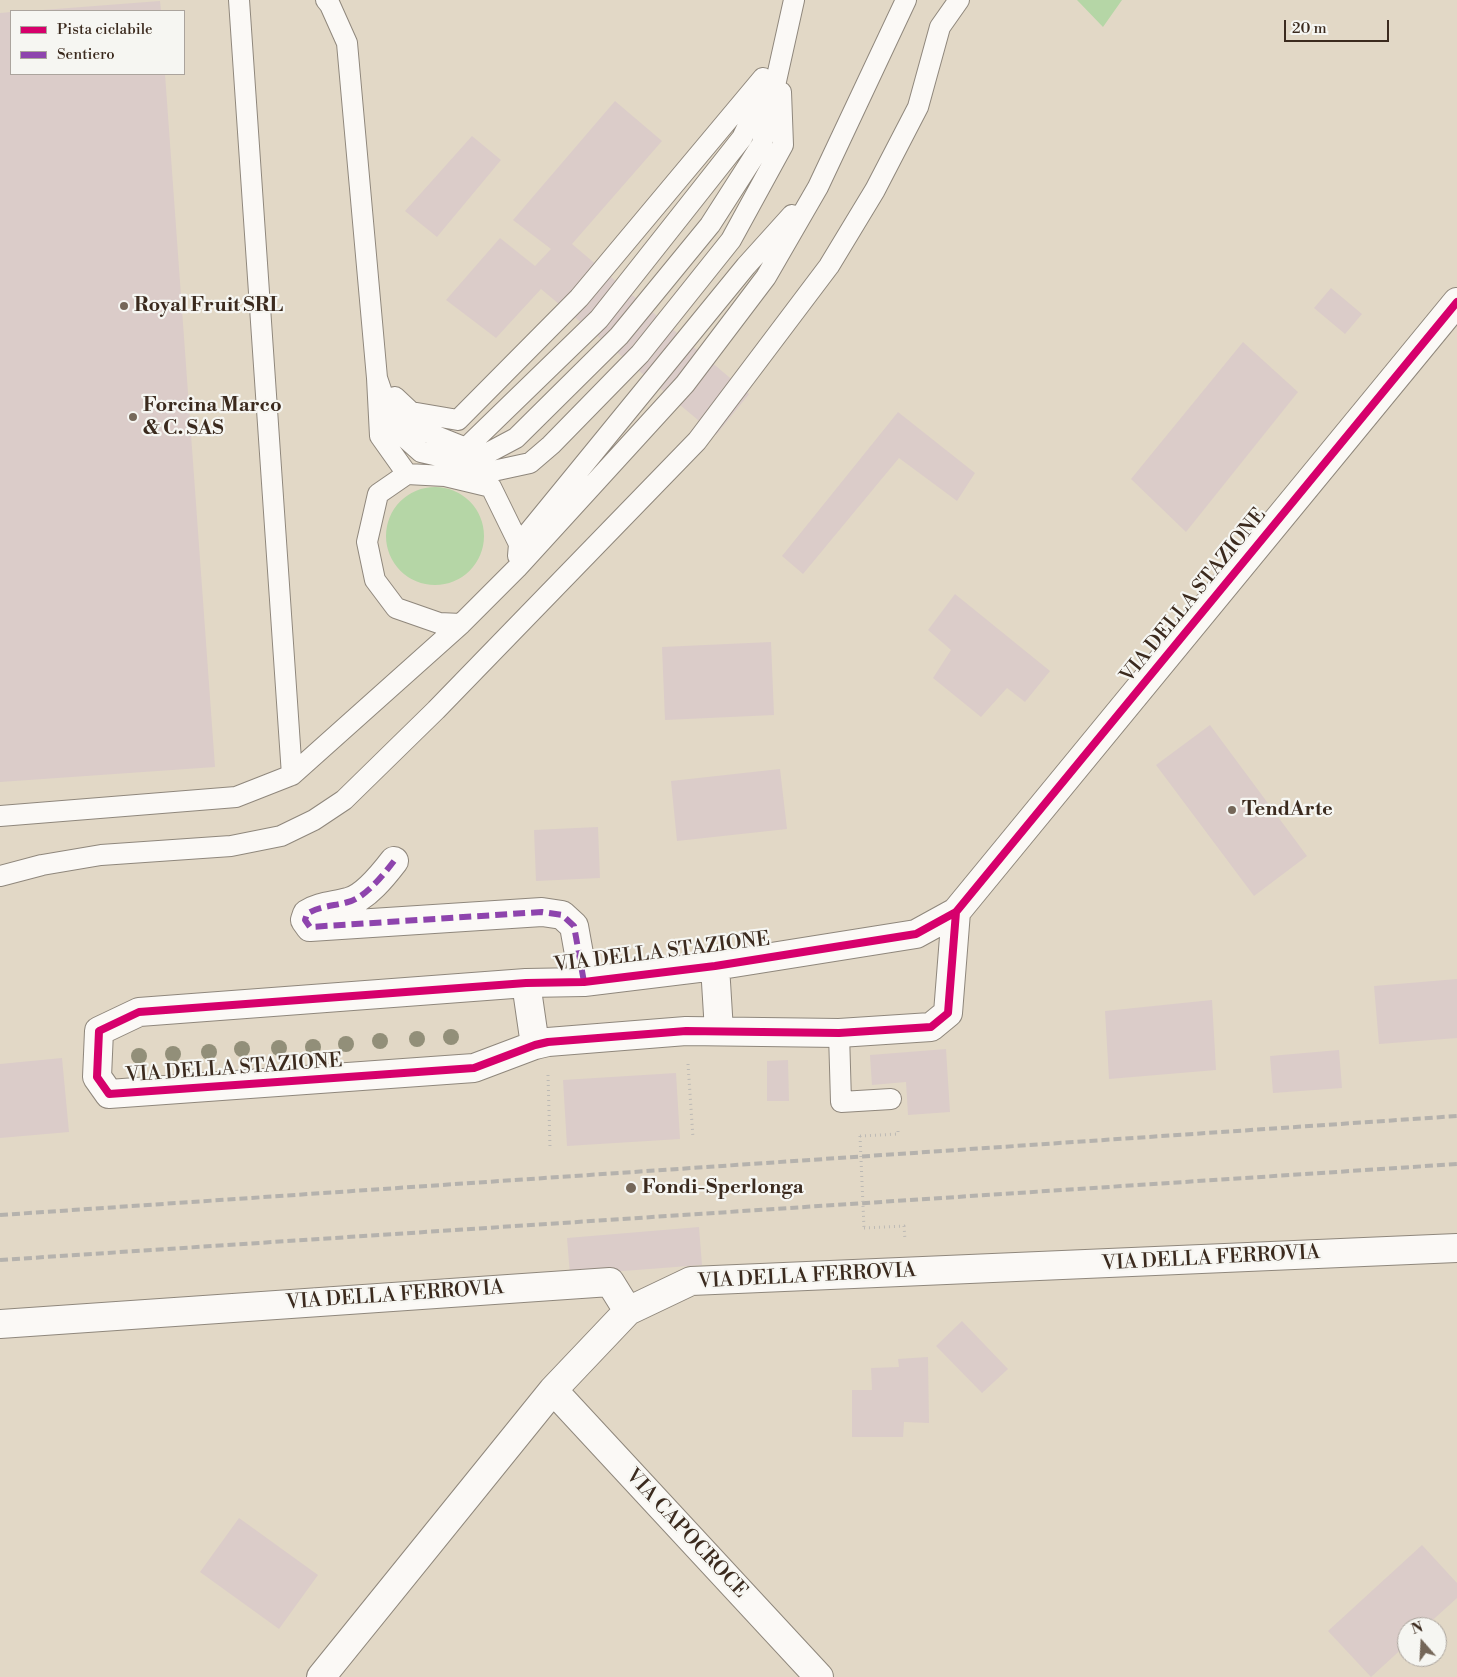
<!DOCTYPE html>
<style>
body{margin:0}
#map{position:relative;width:1457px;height:1677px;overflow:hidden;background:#e2d8c6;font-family:"Libre Bodoni",serif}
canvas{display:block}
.legend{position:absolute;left:10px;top:10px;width:175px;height:65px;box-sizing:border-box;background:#f6f6f2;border:1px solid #aba49d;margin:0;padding:6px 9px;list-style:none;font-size:15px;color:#3b2a1e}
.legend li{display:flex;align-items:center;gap:10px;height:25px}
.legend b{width:25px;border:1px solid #aba49d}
.north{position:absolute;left:1397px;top:1617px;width:50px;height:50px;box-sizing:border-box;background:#f6f6f2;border:1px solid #aba49d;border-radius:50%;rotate:341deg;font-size:14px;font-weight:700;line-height:20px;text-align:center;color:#3b2a1e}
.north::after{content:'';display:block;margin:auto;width:18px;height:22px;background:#756759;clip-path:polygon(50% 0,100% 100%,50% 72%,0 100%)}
.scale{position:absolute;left:1284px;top:20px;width:105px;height:22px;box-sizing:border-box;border:2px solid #3b2a1e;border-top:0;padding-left:6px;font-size:15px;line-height:18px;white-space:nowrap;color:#3b2a1e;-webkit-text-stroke:4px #f6f6f2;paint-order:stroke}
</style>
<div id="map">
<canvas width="1457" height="1677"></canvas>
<ul class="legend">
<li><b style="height:6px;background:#d6006c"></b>Pista ciclabile</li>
<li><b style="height:6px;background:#8e44ad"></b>Sentiero</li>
</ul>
<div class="north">N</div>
<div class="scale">20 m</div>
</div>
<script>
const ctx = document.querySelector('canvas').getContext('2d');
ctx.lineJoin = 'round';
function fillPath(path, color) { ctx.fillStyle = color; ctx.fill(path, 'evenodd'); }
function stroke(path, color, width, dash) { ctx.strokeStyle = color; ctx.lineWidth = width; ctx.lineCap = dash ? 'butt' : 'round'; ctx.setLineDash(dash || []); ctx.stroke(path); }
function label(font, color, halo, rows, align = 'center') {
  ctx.font = font + ' "Libre Bodoni",serif'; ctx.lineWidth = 4.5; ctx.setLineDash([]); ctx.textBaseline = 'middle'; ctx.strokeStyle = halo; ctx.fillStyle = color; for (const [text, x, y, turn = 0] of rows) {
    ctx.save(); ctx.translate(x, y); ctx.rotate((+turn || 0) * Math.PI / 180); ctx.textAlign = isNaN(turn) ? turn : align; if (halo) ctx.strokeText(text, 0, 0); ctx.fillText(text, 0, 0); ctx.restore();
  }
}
fillPath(new Path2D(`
 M1077 0H1122L1103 27Z
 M386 536a49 49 0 1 1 98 0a49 49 0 1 1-98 0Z`), '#b5d6a6');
fillPath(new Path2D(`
 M160 1 161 11H43V10Z
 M11 12V74H165L215 767 0 782V13Z
 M615 101 662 141 572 244 749 394 716 435 541 289 496 338 446 300 500 238 535 266 551 249 513 220Z
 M472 136 501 160 437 237 405 211Z
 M1331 288 1362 314 1345 334 1314 308Z
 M1243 342 1298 392 1186 532 1131 479Z
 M898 412 975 473 957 501 899 458 803 574 782 556Z
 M955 594 1050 671 1025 702 1007 688 981 717 933 678 951 650 928 630Z
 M771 642 774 715 665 720 662 647Z
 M1210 725 1307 856 1254 896 1156 765Z
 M780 769 787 829 677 841 671 781Z
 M598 827 600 878 536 881 534 830Z
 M1457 979V1038L1379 1044 1374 986Z
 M1212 1000 1216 1070 1109 1079 1105 1011Z
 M946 1049 950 1112 908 1115 906 1082 872 1085 870 1055Z
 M1339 1050 1342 1088 1273 1093 1270 1056Z
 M62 1058 69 1132 0 1138V1064Z
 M788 1060 789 1101H767V1061Z
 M676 1073 680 1139 567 1146 563 1080Z
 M699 1227 702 1265 570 1275 567 1238Z
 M962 1321 1008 1369 982 1393 936 1346Z
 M928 1357 929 1423 904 1422 903 1437H852V1390H872L871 1368 899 1367 898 1359Z
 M239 1518 318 1575 279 1629 200 1572Z
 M1422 1545 1457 1583V1598L1425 1627H1407V1644L1371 1677 1328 1631Z`), '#dbccc9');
const lane = new Path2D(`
 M239 0 292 775
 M326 0 330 5 347 43 377 378 380 436 407 474
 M377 378 394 428 421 452 469 463 516 438 619 336 710 225 762 144 794 0
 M395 397 411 412 458 420 579 298 763 78
 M395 411 401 422 466 448 599 319 742 138 767 86
 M453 471 470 476 530 463 551 445 640 354 731 240 783 145 781 92
 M519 544 746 266 792 215
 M461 624 439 623 396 608 375 580 367 542 378 494 407 474 445 476 491 487 519 544 518 556
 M0 816 236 797 292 775 461 624 517 568 685 384 766 277 818 187 906 0
 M0 876 42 865 101 855 231 846 281 836 314 820 344 800 436 710 697 441 829 266 875 190 918 107 940 27 959 0
 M839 1033 841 1102 891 1099`);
const street = new Path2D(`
 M394 861C384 874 365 898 348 902 334 906 319 906 307 914L305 920 310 927 542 912 562 915 574 926 584 982
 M956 912 948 1013 931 1027 839 1033 686 1031 548 1042 535 1045 474 1068 109 1094 97 1077 99 1031 139 1012 526 983 584 982 715 966 916 934 956 912 1457 302
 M715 966 719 1031
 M526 983 535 1045
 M0 1324 610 1282 628 1311 691 1281 1457 1248
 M553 1390 819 1677
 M321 1677 553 1390 628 1311`);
stroke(lane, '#8f877c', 22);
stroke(street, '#8f877c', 30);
stroke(new Path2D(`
 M688 1064 693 1138
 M548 1075 550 1147
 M860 1136 898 1134V1127
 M864 1228 904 1226 905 1240`), '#bdbab5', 3, [1, 4]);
stroke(lane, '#fbf9f6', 20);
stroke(street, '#fbf9f6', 28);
stroke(new Path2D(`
 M0 1215 1457 1116
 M0 1260 1457 1164`), '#b5b2ad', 4, [8, 4]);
stroke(new Path2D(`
 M860 1136 864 1228`), '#bdbab5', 3, [1, 4]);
stroke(new Path2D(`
 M394 861C384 874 365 898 348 902 334 906 319 906 307 914L305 920 310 927 542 912 562 915 574 926 584 982`), '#8e44ad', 6, [12, 6]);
stroke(new Path2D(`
 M956 912 948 1013 931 1027 839 1033 686 1031 548 1042 535 1045 474 1068 109 1094 97 1077 99 1031 139 1012 526 983 584 982 715 966 916 934 956 912 1457 302`), '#d6006c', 8);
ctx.fillStyle = '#928f79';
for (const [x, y] of [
 [451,1037],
 [417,1039],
 [380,1041],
 [346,1044],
 [313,1047],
 [279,1048],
 [242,1049],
 [209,1052],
 [173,1054],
 [139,1056]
]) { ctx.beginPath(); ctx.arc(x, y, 8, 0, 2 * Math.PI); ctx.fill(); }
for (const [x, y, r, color] of [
 [124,306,5,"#756759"],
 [133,417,5,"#756759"],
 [1232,810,5,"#756759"],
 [631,1188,6,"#756759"]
]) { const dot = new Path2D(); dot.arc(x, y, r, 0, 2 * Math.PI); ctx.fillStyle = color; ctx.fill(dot); stroke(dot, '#f6f6f2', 2); }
label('bold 20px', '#3b2a1e', '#f6f6f2', [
 ["Royal Fruit SRL",134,306],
 ["Forcina Marco",143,406],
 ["& C. SAS",143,429],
 ["TendArte",1242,810],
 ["Fondi-Sperlonga",642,1188]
], 'left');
label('20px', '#3b2a1e', '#f6f6f2', [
 ["VIA DELLA STAZIONE",1194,596,-51],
 ["VIA DELLA STAZIONE",662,953,-7],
 ["VIA DELLA STAZIONE",234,1069,-4],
 ["VIA DELLA FERROVIA",1211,1259,-3],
 ["VIA DELLA FERROVIA",807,1277,-3],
 ["VIA DELLA FERROVIA",395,1296,-4],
 ["VIA CAPOCROCE",686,1534,47]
]);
</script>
